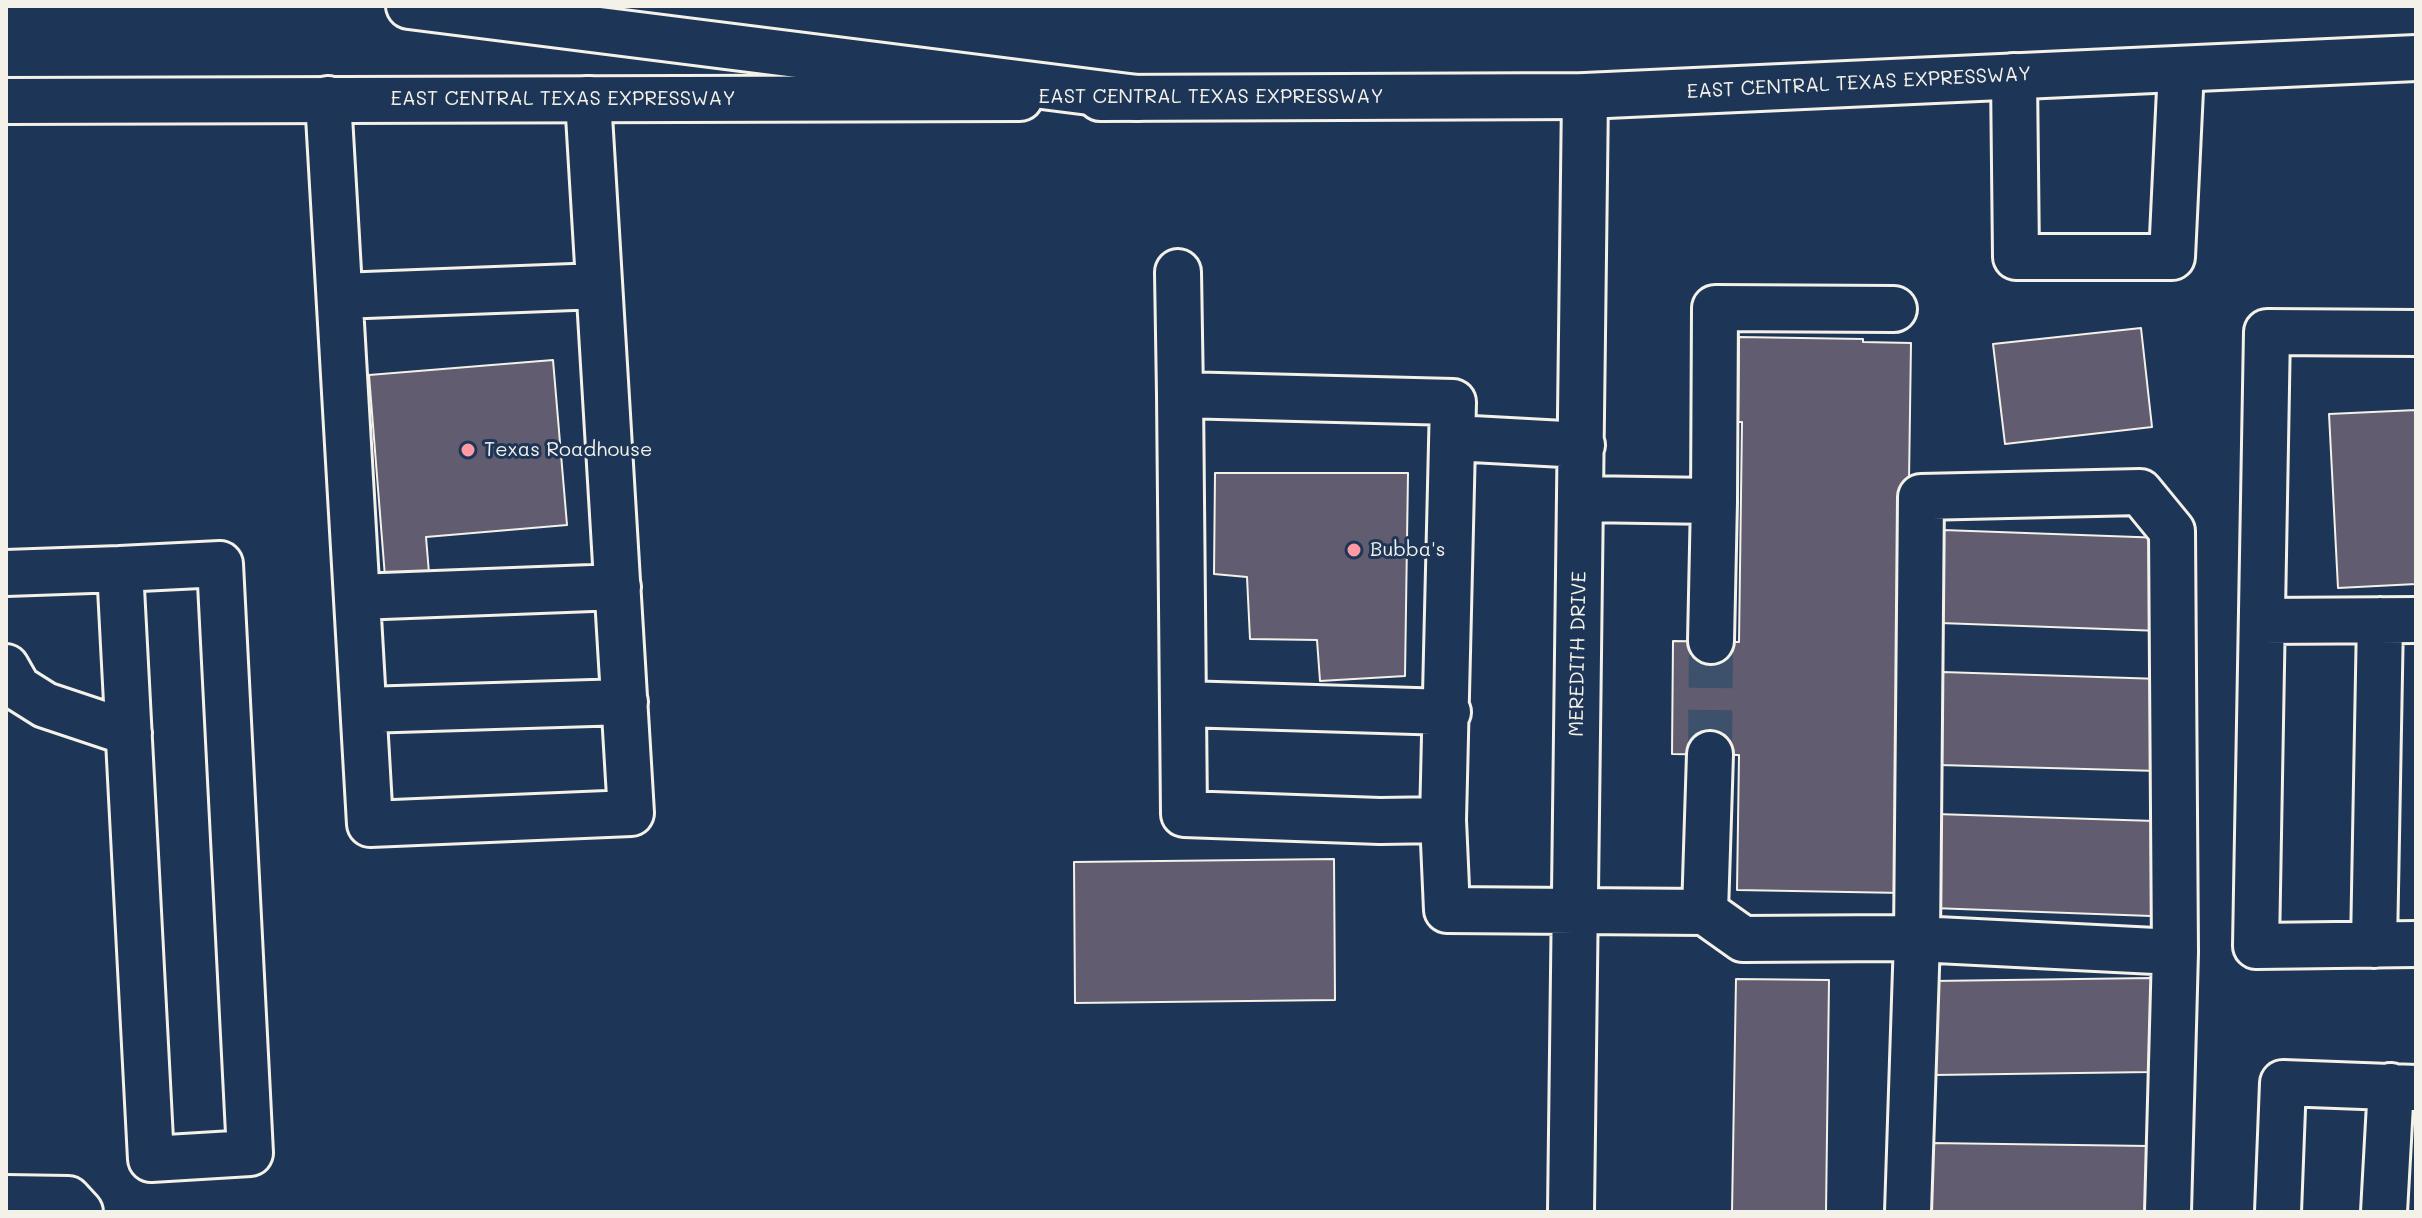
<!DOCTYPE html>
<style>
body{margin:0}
#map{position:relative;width:2422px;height:1218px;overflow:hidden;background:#1d3557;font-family:Mali,sans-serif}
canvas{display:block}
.frame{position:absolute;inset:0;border:8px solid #f4f1e8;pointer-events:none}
</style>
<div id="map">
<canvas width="2422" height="1218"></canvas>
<div class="frame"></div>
</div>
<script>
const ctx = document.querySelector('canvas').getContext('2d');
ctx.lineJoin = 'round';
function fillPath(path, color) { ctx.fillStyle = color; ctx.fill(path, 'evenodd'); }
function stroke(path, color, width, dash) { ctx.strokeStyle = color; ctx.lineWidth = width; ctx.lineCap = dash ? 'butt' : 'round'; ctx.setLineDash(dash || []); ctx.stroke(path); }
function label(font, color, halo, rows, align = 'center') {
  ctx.font = font + ' Mali,sans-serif'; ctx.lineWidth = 6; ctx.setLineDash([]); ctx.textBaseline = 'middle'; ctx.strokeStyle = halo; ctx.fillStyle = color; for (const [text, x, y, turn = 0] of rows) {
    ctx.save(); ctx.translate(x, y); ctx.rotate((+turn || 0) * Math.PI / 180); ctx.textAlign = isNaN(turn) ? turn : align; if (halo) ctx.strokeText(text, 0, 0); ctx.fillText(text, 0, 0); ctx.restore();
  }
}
const building = new Path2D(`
 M2141 328 2152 427 2005 444 1993 344Z
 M1739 337 1863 339V342L1911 343 1903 893 1737 890 1739 755 1672 754 1673 641 1739 642 1742 422H1738Z
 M553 360 567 525 426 537 429 573 385 577 369 375Z
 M2416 410V584L2338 588 2329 414Z
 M1215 473H1408L1405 676 1320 681 1317 640 1250 639 1247 577 1214 574Z
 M1943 530 2164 538 2161 631 1940 623Z
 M1942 672 2161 679 2158 771 1939 765Z
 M1936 814 2155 821 2151 916 1932 908Z
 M1334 859 1335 1000 1075 1003 1074 862Z
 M2151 978V1072L1934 1075 1933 981Z
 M1736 979 1829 980 1826 1212H1732Z
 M1931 1143 2149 1146V1212H1930Z`);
fillPath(building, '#615c70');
stroke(building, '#f4f1e8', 2);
stroke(new Path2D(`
 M1710 754 1711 641`), '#3d516d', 44, [44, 22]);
const minor = new Path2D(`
 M2014 76 2016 257H2172L2181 69
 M328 99 370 824 631 813 588 99
 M1178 272 1180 395 1453 402 1443 820
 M340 296 599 286
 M2416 333 2267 332 2256 946 2416 944
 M1180 395 1184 814 1380 821 1443 820 1447 910 1705 912 1743 939 1897 938 1917 939 2175 952 2172 531 2140 492 1921 497 1917 939 1908 1212
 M1454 438 1582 445
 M1580 499 1714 501 1711 641
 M1714 501 1715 308 1894 309
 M220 564 250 1153 151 1159 120 569Z
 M6 573 120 569
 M357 597 618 587
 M2262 621 2416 620
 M6 667 18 688 45 705 129 733
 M1183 704 1448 712
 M364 710 625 702
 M1705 912 1710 754
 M2374 945 2380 620
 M6 1198 68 1199 80 1212
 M1571 1212 1585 96
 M2168 1212 2175 952
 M2278 1212 2283 1083 2416 1088
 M2384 1212 2391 1086`);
const major = new Path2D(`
 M1100 98 1585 96 2416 58
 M6 101 1020 98`);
const highway = new Path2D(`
 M409 6 1137 98`);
stroke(minor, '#f4f1e8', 50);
stroke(major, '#f4f1e8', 50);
stroke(highway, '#f4f1e8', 50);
stroke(minor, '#1d3557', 44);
stroke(major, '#1d3557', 44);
stroke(highway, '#1d3557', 44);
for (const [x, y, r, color] of [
 [468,450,8,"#ff9aa2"],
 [1354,550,8,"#ff9aa2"]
]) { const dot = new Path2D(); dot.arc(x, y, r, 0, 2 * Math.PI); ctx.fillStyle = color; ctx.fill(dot); stroke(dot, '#1d3557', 3); }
label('20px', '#f4f1e8', '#1d3557', [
 ["EAST CENTRAL TEXAS EXPRESSWAY",1859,83,-3],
 ["EAST CENTRAL TEXAS EXPRESSWAY",1211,97],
 ["EAST CENTRAL TEXAS EXPRESSWAY",563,99],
 ["MEREDITH DRIVE",1578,654,-89]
]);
label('20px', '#f4f1e8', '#1d3557', [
 ["Texas Roadhouse",484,450],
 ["Bubba's",1370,550]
], 'left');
</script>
